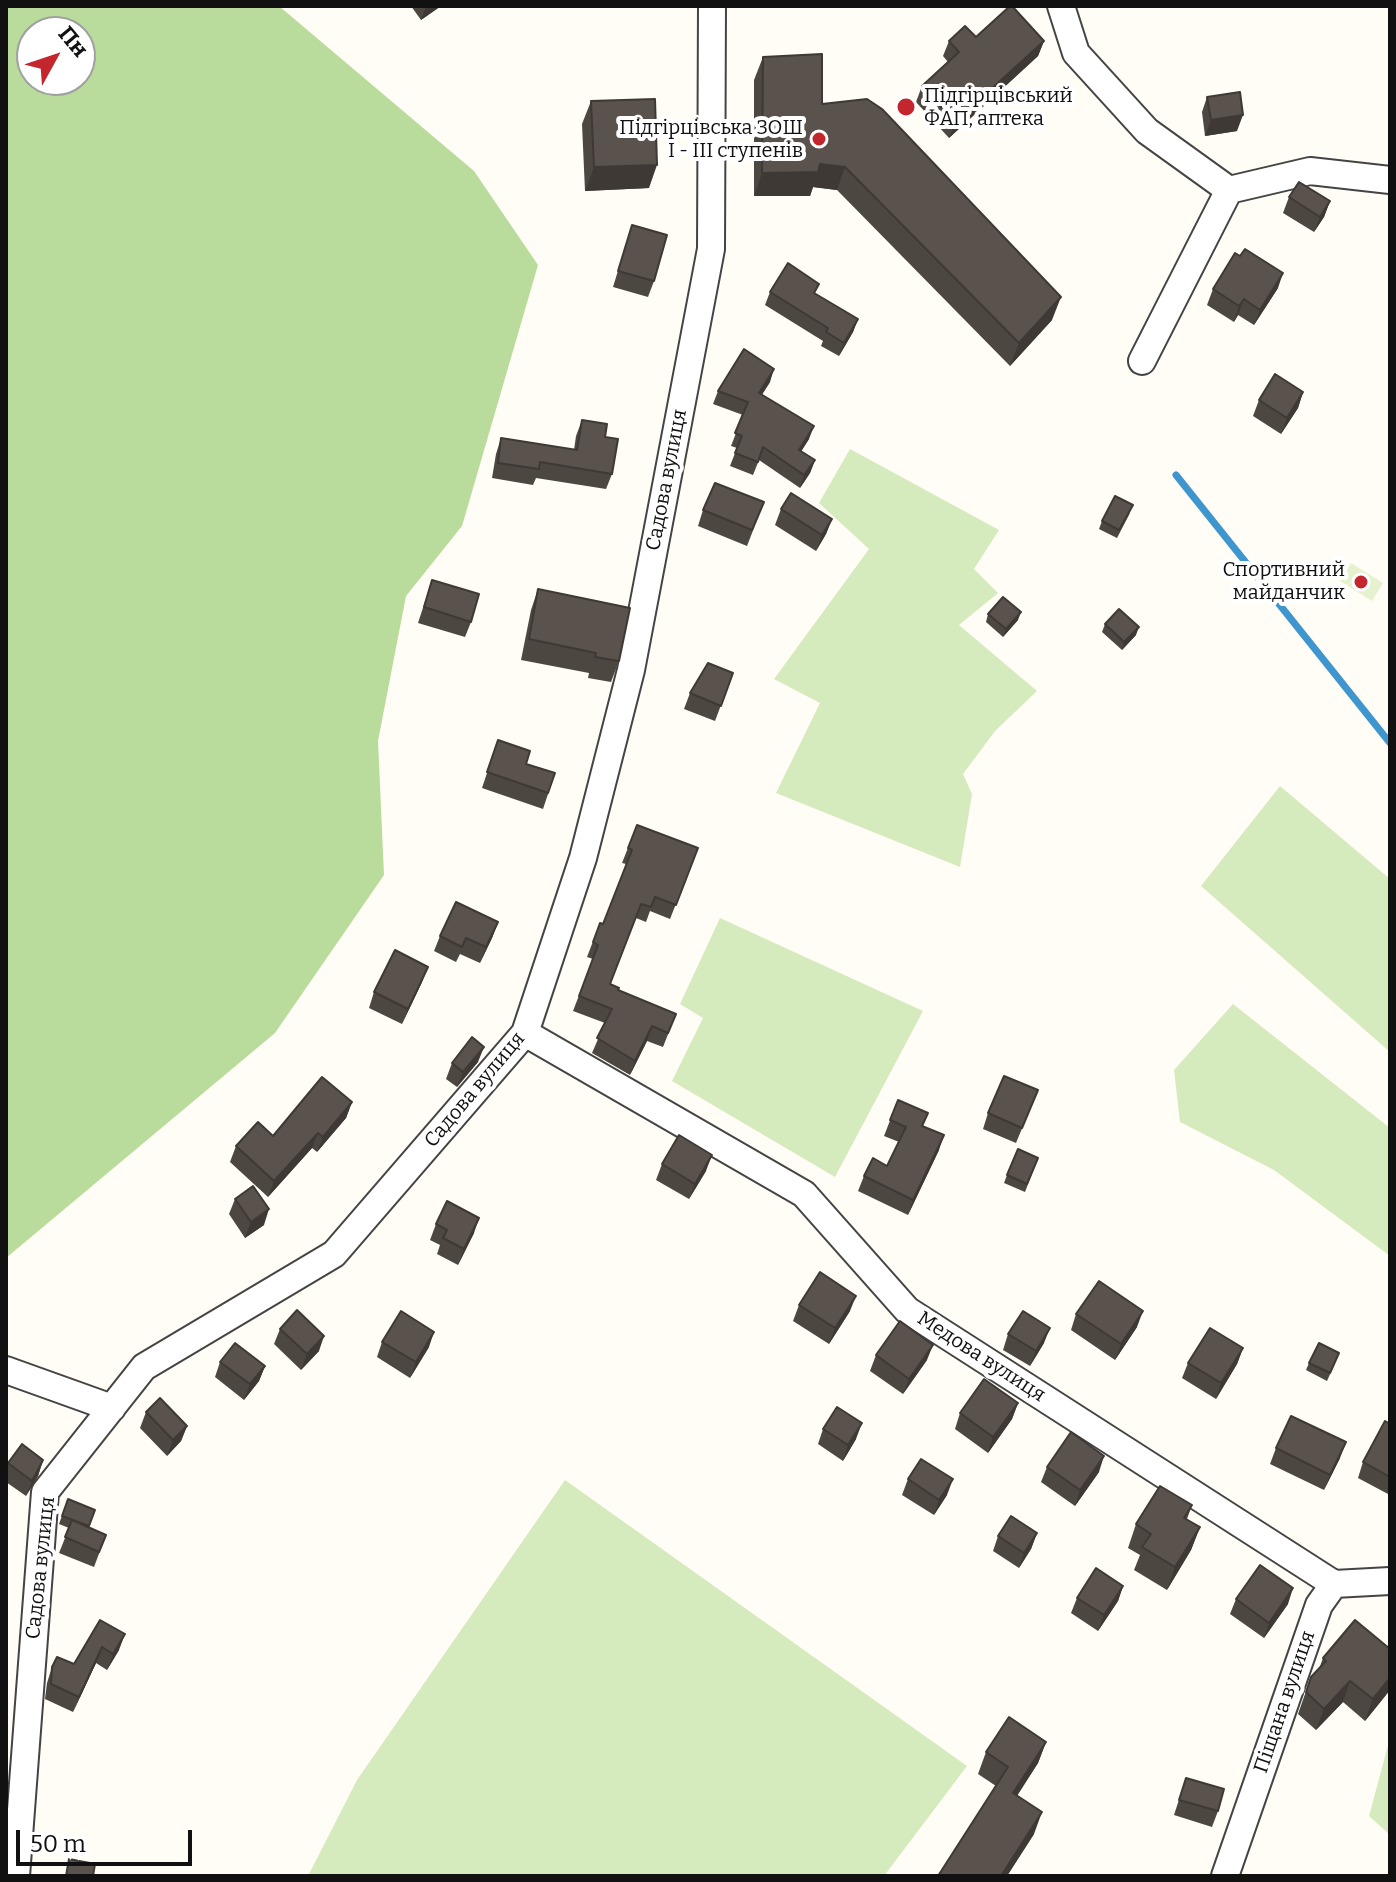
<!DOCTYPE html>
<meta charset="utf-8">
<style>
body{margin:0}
#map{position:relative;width:1396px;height:1882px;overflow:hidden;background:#fffdf5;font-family:Bitter,serif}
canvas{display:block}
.frame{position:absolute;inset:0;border:8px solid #111;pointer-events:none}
.north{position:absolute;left:16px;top:16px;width:80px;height:80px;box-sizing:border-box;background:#fff;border:2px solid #a0a0a0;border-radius:50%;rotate:50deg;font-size:22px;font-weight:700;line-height:32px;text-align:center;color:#111}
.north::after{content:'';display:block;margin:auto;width:28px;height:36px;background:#c4262e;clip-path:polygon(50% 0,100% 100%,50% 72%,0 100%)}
.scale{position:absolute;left:16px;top:1830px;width:176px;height:36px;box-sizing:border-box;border:4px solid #111;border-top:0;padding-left:10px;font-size:24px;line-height:28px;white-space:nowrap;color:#111;-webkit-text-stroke:6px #fff;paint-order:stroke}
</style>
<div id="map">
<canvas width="1396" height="1882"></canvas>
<div class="frame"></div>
<div class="north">Пн</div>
<div class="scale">50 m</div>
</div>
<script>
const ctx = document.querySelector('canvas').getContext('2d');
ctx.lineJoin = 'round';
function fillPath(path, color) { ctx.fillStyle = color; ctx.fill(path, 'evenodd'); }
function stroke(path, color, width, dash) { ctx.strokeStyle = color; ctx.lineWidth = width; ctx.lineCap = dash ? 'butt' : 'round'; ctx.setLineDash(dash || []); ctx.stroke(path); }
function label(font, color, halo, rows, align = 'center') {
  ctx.font = font + ' Bitter,serif'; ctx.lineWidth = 8; ctx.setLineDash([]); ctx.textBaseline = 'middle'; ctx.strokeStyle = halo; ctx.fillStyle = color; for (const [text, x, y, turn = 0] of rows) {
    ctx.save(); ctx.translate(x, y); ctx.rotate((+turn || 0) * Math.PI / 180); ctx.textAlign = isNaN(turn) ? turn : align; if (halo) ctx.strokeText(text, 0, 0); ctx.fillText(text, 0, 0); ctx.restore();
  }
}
fillPath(new Path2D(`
 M850 449 999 530 974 569 998 593 959 625 1037 691 995 731 963 774 972 794 960 867 776 793 820 703 774 679 869 549 819 503Z
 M1280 786 1390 879V1052L1201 886Z
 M720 918 923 1011 835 1177 672 1081 703 1018 680 1004Z
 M1233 1004 1390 1128V1256L1274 1170 1180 1122 1174 1070Z
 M565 1480 967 1766 884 1876H308L357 1780Z
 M1390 1738V1835L1369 1816Z`), '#d5ebbd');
fillPath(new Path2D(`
 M6 6H279L474 171 538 265 462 526 406 596 378 741 384 875 275 1033 6 1258ZM32 32H80V80H32Z`), '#b9dc9c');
fillPath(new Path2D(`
 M1351 563 1383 583 1372 601 1340 581Z`), '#e6f2cf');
stroke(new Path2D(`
 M1176 475 1390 743`), '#3f96cf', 7);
const minor = new Path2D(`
 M1061 6 1076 53 1147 131 1229 190 1310 171 1390 180
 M1142 361 1229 190
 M525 1033 804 1194 907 1310 1334 1584
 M6 1370 112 1408
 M16 1876 45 1492 144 1367 334 1254 525 1033 583 858 631 670 711 249 712 6
 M1225 1876 1319 1605 1334 1584 1390 1581`);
stroke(minor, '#444', 30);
stroke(minor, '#fff', 26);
fillPath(new Path2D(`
 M411 6H441L421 20Z
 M976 37 1044 41 1038 56 949 138 916 102 922 86 948 62 943 56 949 41Z
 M763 57 822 104 1052 320 1010 366 837 190 813 187 810 196H754V80Z
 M1207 97 1237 131 1205 136 1202 112Z
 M591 101 649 188 585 191 582 124Z
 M1289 197 1330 201 1324 217 1314 232 1283 213Z
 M632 225 654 281 648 297 613 287Z
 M1278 288 1254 325 1238 315 1234 322 1207 305 1213 289Z
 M770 292 816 294 858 319 853 332 839 356 821 346 823 341 765 305Z
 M770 382 762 394 809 439 801 451 815 460 810 473 800 488 759 460 753 475 730 466 737 448 731 446 743 415 713 404 718 391Z
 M1303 392 1298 408 1281 434 1253 416 1259 400Z
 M582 420 605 437 612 474 606 489 536 478 533 485 492 478 496 454 501 438 574 450 576 436Z
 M764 502 747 546 698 526 703 510Z
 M781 509 832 519 826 534 816 551 775 525Z
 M1130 513 1117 538 1099 529 1102 521Z
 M432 580 471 622 465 637 418 623Z
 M538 589 619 661 611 682 588 678 589 673 521 660 531 610Z
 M988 614 1018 620 1003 637 986 622Z
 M1105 624 1136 635 1122 650 1102 632Z
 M733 673 715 721 684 709 690 693Z
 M498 740 526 764 555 773 543 809 482 788Z
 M637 825 698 848 670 919 650 911 646 922 636 918 610 984 618 990 676 1014 663 1047 647 1041 630 1075 592 1053 605 1023 573 1011 593 959 587 957 600 923 603 924 626 864 622 863Z
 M498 922 492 938 480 963 460 954 456 962 434 951 440 936Z
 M422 982 402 1024 369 1008 374 992Z
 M478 1062 457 1087 446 1079 452 1063Z
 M1038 1090 1016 1143 983 1129 988 1113Z
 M898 1100 923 1126 939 1150 908 1215 858 1191 864 1176 887 1166 899 1142 884 1136Z
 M352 1102 346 1118 317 1152 312 1148 268 1197 230 1162 236 1146 273 1136Z
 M1038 1158 1025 1192 1004 1183 1007 1175Z
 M662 1164 706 1171 689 1199 656 1180Z
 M235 1199 264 1225 245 1238 229 1214Z
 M436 1224 474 1233 458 1265 437 1254 440 1245 430 1240Z
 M799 1305 850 1311 829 1344 793 1321Z
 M1076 1314 1137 1327 1115 1360 1071 1330Z
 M280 1329 319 1351 301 1370 274 1344Z
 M1008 1334 1044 1343 1030 1366 1003 1350Z
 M382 1342 429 1347 410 1378 377 1357Z
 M1243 1348 1237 1364 1216 1399 1182 1378 1188 1363Z
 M876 1355 927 1360 903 1394 870 1371Z
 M1336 1361 1327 1381 1306 1370 1309 1363Z
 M220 1362 265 1366 259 1381 244 1400 215 1377Z
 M1018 1403 1012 1419 988 1453 955 1429 960 1413Z
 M146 1412 187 1426 181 1441 167 1456 140 1428Z
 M1390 1424V1489L1388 1494 1358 1478 1363 1462Z
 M823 1429 856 1439 843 1461 818 1444Z
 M1276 1448 1340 1458 1324 1490 1270 1464Z
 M43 1460 38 1476 26 1496 6 1482V1468L8 1463Z
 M1047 1467 1099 1472 1075 1506 1041 1482Z
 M908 1479 947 1495 934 1515 902 1495Z
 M68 1499 88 1527 106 1535 94 1567 59 1553 69 1528 59 1524Z
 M1192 1505 1187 1519 1200 1527 1191 1550 1167 1590 1134 1570 1140 1555 1128 1548 1136 1524Z
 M1037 1533 1031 1549 1019 1568 993 1551 998 1536Z
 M1123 1586 1118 1601 1098 1631 1071 1613 1077 1598Z
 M1236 1599 1288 1604 1264 1638 1230 1614Z
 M100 1620 119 1650 107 1670 96 1663 73 1712 45 1699 47 1683 52 1667 74 1664Z
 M1390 1649V1690L1365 1721 1343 1702 1316 1730 1298 1714 1311 1677 1319 1669 1323 1658Z
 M1046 1742 1038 1763 1017 1796 1034 1834 1007 1876H938L996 1786 978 1774 986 1752Z
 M1186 1778 1218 1811 1212 1827 1174 1815Z`), '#4d4742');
fillPath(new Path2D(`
 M426 6H441L421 20Z
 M1044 41 1038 56 949 138 955 122Z
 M1243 115 1237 131 1205 136 1211 120Z
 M820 164 845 167 837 190 813 187 810 196H754L762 173Z
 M657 165 649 188 585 191 594 167Z
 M1330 201 1324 217 1314 232 1320 217Z
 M1283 273 1278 288 1254 325 1260 310Z
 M1061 297 1052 320 1010 366 1019 343Z
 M1244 299 1238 315 1234 322 1239 306Z
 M858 319 853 332 839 356 844 343Z
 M774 369 770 382 755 406 759 393Z
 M1303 392 1298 408 1281 434 1287 418Z
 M814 426 809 439 794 463 799 450Z
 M815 460 810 473 800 488 804 475Z
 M832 519 826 534 816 551 822 535Z
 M1021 612 1018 620 1003 637 1006 629Z
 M1139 627 1136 635 1122 650 1124 642Z
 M498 922 492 938 480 963 486 947Z
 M428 967 422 982 402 1024 408 1009Z
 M652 1026 647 1041 630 1075 635 1061Z
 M484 1047 478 1062 457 1087 463 1072Z
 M352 1102 346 1118 317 1152 323 1137Z
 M318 1133 312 1148 268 1197 274 1181Z
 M944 1135 939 1150 908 1215 913 1200Z
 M712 1155 706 1171 689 1199 695 1184Z
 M269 1209 264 1225 245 1238 251 1222Z
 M479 1218 474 1233 458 1265 464 1249Z
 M856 1296 850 1311 829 1344 835 1328Z
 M1143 1311 1137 1327 1115 1360 1121 1344Z
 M1050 1328 1044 1343 1030 1366 1036 1351Z
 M434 1332 429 1347 410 1378 416 1362Z
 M324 1336 319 1351 301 1370 307 1354Z
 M933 1345 927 1360 903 1394 909 1379Z
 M1243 1348 1237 1364 1216 1399 1221 1383Z
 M265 1366 259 1381 244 1400 250 1384Z
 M1018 1403 1012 1419 988 1453 993 1437Z
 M862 1423 856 1439 843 1461 848 1445Z
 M187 1426 181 1441 167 1456 173 1440Z
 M1346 1442 1340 1458 1324 1490 1330 1475Z
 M1104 1456 1099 1472 1075 1506 1080 1490Z
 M43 1460 38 1476 26 1496 32 1481Z
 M953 1479 947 1495 934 1515 939 1500Z
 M1200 1527 1191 1550 1167 1590 1175 1567Z
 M1037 1533 1031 1549 1019 1568 1024 1553Z
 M1123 1586 1118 1601 1098 1631 1104 1615Z
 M1293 1588 1288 1604 1264 1638 1269 1623Z
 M125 1634 119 1650 107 1670 113 1654Z
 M102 1647 96 1663 73 1712 79 1697Z
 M1390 1678V1690L1365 1721 1373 1699Z
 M1350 1681 1343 1702 1316 1730 1324 1709Z
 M1046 1742 1038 1763 1005 1814 1013 1793Z
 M1042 1812 1034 1834 1007 1876H1001Z`), '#3f3936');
const building = new Path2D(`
 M1010 6H1012L1044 41 955 122 922 86 959 52 949 41 965 26 976 37Z
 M822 54V104L867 99 882 109 1061 297 1019 343 845 167 820 164 818 172 762 173 763 57Z
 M1240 92 1243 115 1211 120 1207 97Z
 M655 99 657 165 594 167 591 101Z
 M1299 182 1330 201 1320 217 1289 197Z
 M632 225 667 235 654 281 618 271Z
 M1245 249 1283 273 1260 310 1244 299 1239 306 1213 289 1235 253 1240 256Z
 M788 263 819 284 814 293 858 319 844 343 826 332 828 328 770 292Z
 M744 349 774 369 759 393 814 426 799 450 815 460 804 475 763 447 758 462 735 453 742 436 735 433 748 402 718 391Z
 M1275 374 1303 392 1287 418 1259 400Z
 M582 420 607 424 605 437 618 439 612 474 540 462 539 469 498 463 501 438 577 450Z
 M715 483 764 502 752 530 703 510Z
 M791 493 832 519 822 535 781 509Z
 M1115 496 1133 505 1119 530 1102 521Z
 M432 580 479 594 471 622 424 607Z
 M538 589 630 608 619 661 595 657 596 653 529 639Z
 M1003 597 1021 612 1006 629 988 614Z
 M1119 609 1139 627 1124 642 1105 624Z
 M708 663 733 673 721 706 690 693Z
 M498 740 530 751 526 764 555 773 548 793 487 772Z
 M637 825 698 848 676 905 655 897 651 907 641 904 610 984 619 988 618 990 676 1014 668 1033 652 1026 635 1061 597 1038 612 1009 579 996 598 945 593 942 600 923 603 924 632 850 628 848Z
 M456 902 498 922 486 947 466 938 462 947 440 936Z
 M395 950 428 967 408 1009 374 992Z
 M472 1037 484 1047 463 1072 452 1063Z
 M1004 1076 1038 1090 1022 1128 988 1113Z
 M322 1077 352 1102 323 1137 318 1133 274 1181 236 1146 258 1122 273 1136Z
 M898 1100 928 1113 922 1126 944 1135 913 1200 864 1176 873 1158 887 1166 906 1127 890 1120Z
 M679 1135 712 1155 695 1184 662 1164Z
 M1018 1149 1038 1158 1027 1184 1007 1175Z
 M253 1186 269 1209 251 1222 235 1199Z
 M447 1201 479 1218 464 1249 443 1238 447 1230 436 1224Z
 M820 1272 856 1296 835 1328 799 1305Z
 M1099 1281 1143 1311 1121 1344 1076 1314Z
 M297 1310 324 1336 307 1354 280 1329Z
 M401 1311 434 1332 416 1362 382 1342Z
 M1023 1311 1050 1328 1036 1351 1008 1334Z
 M900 1321 933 1345 909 1379 876 1355Z
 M1210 1328 1243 1348 1221 1383 1188 1363Z
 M235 1343 265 1366 250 1384 220 1362Z
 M1319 1343 1339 1353 1330 1373 1309 1363Z
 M984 1379 1018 1403 993 1437 960 1413Z
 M160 1398 187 1426 173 1440 146 1412Z
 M837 1407 862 1423 848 1445 823 1429Z
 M1291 1416 1346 1442 1330 1475 1276 1448Z
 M1385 1421 1390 1424V1477L1363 1462Z
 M1071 1432 1104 1456 1080 1490 1047 1467Z
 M22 1444 43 1460 32 1481 8 1463Z
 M921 1459 953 1479 939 1500 908 1479Z
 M1160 1486 1192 1505 1184 1518 1200 1527 1175 1567 1142 1547 1151 1534 1136 1524Z
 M68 1499 95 1510 89 1526 62 1516Z
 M1011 1516 1037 1533 1024 1553 998 1536Z
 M72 1520 106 1535 99 1552 65 1537Z
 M1260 1565 1293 1588 1269 1623 1236 1599Z
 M1096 1568 1123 1586 1104 1615 1077 1598Z
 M100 1620 125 1634 113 1654 102 1647 79 1697 51 1684 52 1667 57 1657 74 1664Z
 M1355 1620 1390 1649V1678L1373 1699 1350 1681 1324 1709 1306 1692 1311 1677 1326 1661 1323 1658Z
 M1009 1717 1046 1742 1013 1793 1042 1812 1001 1876H938L1008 1767 986 1752Z
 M1186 1778 1224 1789 1218 1811 1179 1800Z
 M69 1859 95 1864 93 1876H66Z`);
fillPath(building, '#5a524d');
stroke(building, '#3f3936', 2);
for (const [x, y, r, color] of [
 [906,107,10,"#c4262e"],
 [819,139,8,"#c4262e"],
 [1361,582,8,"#c4262e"]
]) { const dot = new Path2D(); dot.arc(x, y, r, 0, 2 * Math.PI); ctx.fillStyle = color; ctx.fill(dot); stroke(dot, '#fff', 3); }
label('20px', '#111', '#fff', [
 ["Підгірцівський",924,96,"left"],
 ["ФАП, аптека",924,119,"left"],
 ["Підгірцівська ЗОШ",803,128],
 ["І - ІІІ ступенів",803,151],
 ["Спортивний",1345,570],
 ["майданчик",1345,593]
], 'right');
label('20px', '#111', '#fff', [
 ["Садова вулиця",667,480,-79],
 ["Садова вулиця",475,1090,-50],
 ["Медова вулиця",981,1357,33],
 ["Садова вулиця",41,1568,-84],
 ["Піщана вулиця",1285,1702,-71]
]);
</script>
